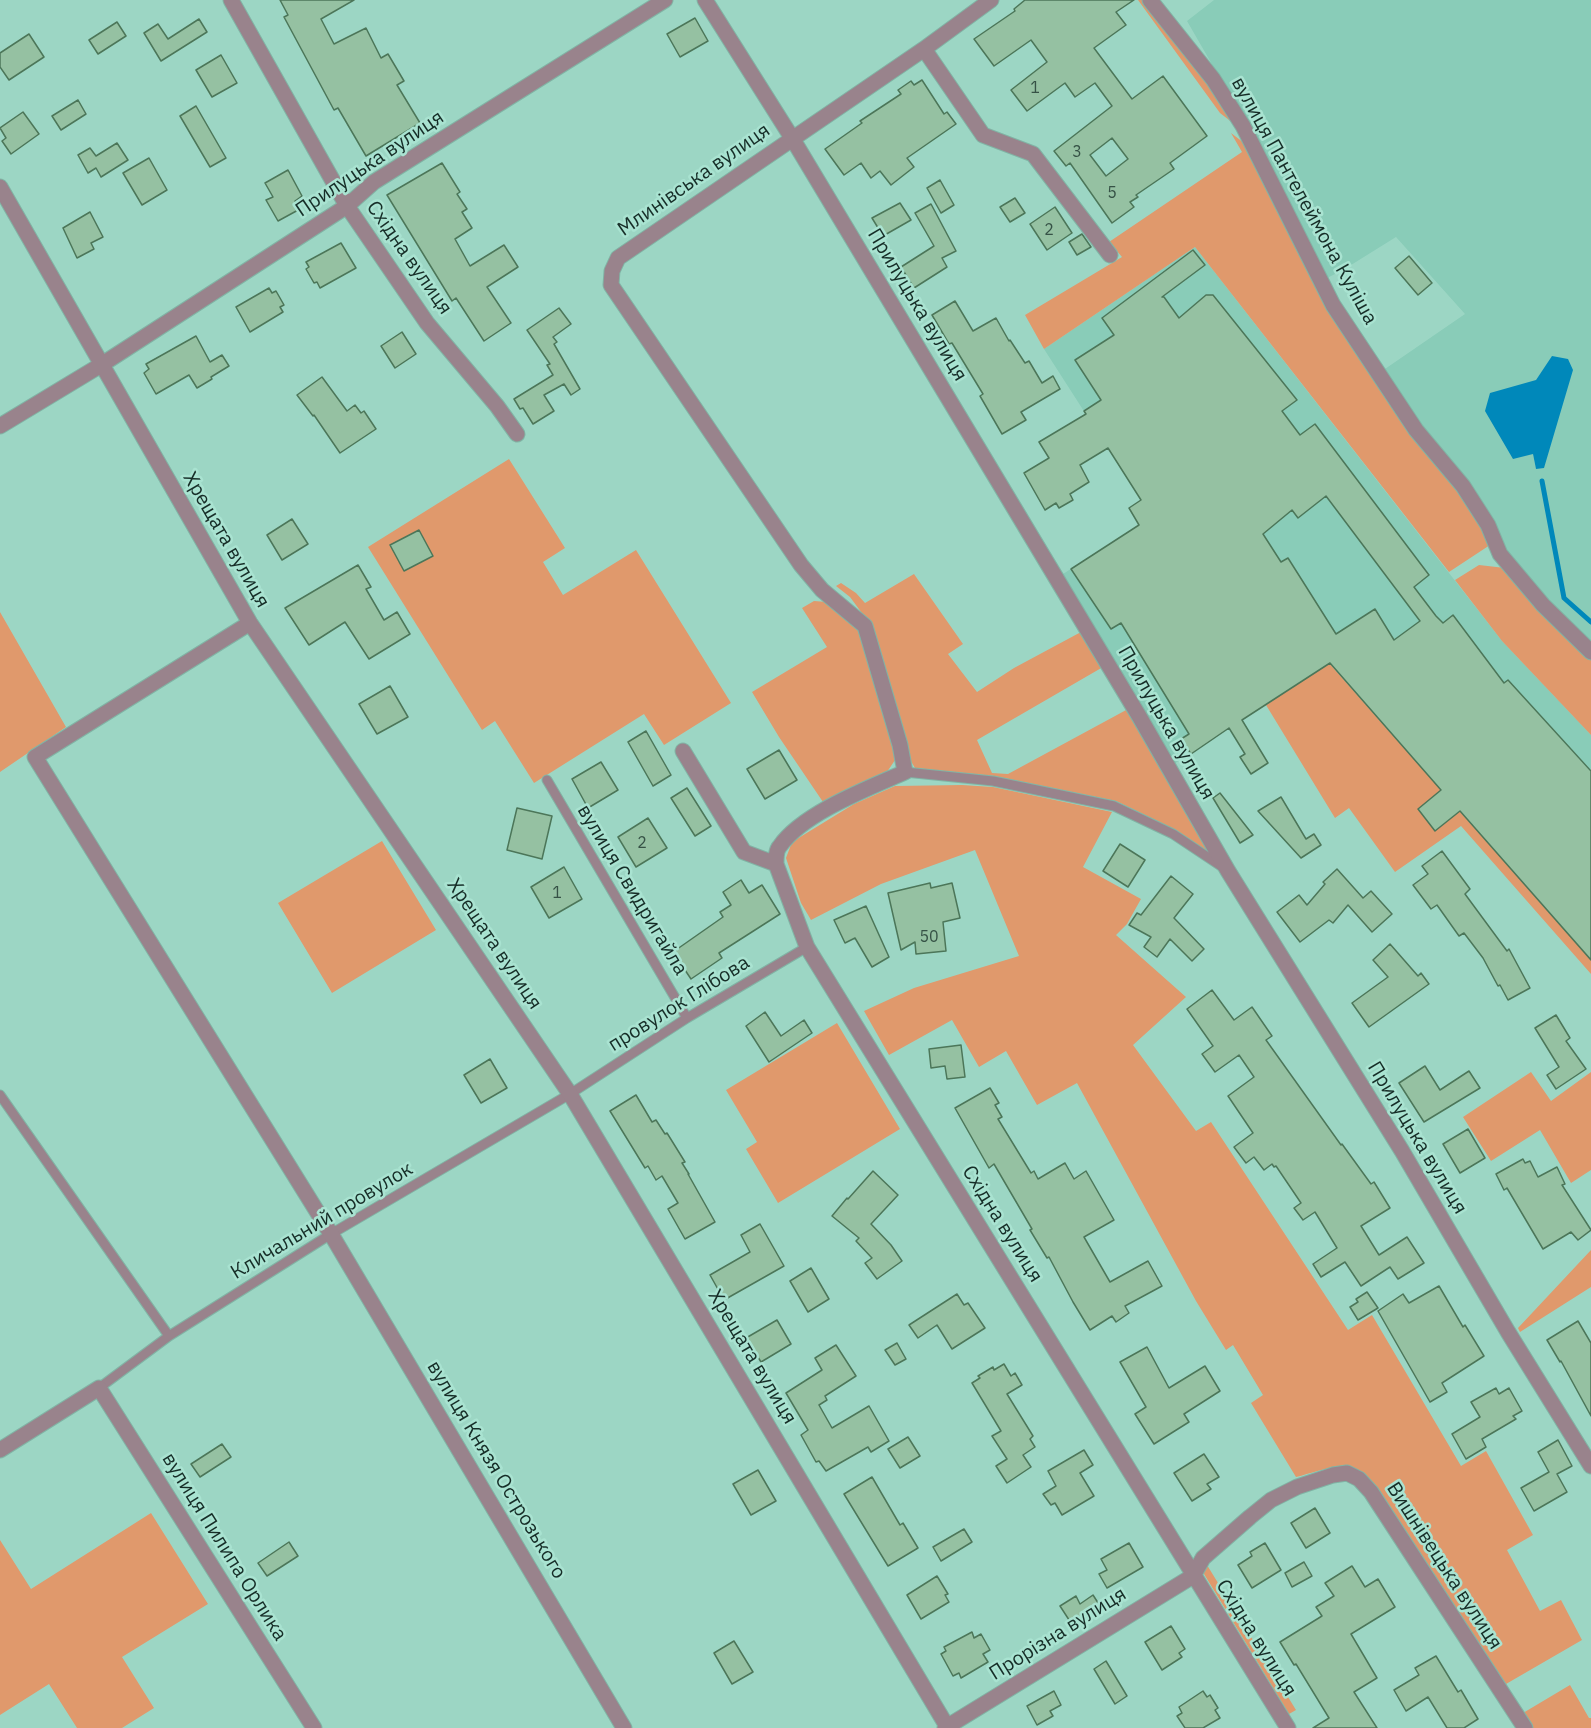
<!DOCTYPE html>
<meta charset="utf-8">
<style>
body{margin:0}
canvas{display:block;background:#9cd6c4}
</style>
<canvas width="1591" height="1728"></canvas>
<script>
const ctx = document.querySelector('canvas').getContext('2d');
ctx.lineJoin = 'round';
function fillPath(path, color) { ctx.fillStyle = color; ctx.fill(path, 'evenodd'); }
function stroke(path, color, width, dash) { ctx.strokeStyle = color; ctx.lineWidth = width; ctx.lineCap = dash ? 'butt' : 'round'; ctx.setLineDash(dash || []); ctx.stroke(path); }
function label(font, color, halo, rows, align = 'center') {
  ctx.font = font + ' "IBM Plex Sans",sans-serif'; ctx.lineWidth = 5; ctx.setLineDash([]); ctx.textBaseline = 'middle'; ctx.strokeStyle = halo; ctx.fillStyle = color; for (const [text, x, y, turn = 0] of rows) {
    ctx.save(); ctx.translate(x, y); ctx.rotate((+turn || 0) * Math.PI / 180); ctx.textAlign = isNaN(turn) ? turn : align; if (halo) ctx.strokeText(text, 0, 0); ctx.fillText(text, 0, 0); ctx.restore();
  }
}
fillPath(new Path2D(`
 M1214 0H1591V646L1503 552 1382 371 1465 314 1396 237 1343 270 1325 279 1247 125 1187 21ZM1553 356 1536 469 1533 454 1536 380Z
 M1195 247 1502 641 1591 735V960L1330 664 1174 764 1063 574 1139 525 1129 508 1141 500 1044 349Z`), '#89ccb8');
fillPath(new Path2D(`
 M1138 0H1144L1210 82 1238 127 1220 113Z
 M1231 133 1248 146 1330 307 1459 488 1484 527 1490 545 1449 572 1195 247 1044 349 1025 315 1122 257 1109 242 1242 152Z
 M509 459 565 548 543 562 563 595 636 550 731 703 664 745 644 714 534 783 495 721 482 730 368 547Z
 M1479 565 1505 568 1539 608 1591 659V735L1502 641 1455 580Z
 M914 574 963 644 948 654 977 692 1014 668 1081 632 1103 667 977 740 992 773 1008 774 1128 709 1210 853 1176 830 1116 801 994 776 915 768 909 758 870 624 850 597 836 586 841 583 856 593 865 603Z
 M814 601 827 602 860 629 895 748V760L887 772 823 802 779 737 752 692 827 647 802 608Z
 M0 612 66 727 0 772Z
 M1329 663 1591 960V974L1461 826 1395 872 1349 808 1335 818 1266 705Z
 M962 785 993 787 1112 812 1083 867 1141 899 1127 924 1116 935 1186 997 1133 1045 1196 1131 1211 1122 1348 1330 1372 1315 1461 1466 1486 1451 1533 1535 1507 1550 1540 1611 1561 1600 1582 1640 1506 1684 1377 1488C1373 1483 1369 1478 1364 1474 1345 1459 1317 1472 1296 1477L1251 1403 1263 1395 1233 1345 1226 1350 1196 1301 1077 1083 1037 1105 1006 1051 979 1067 952 1020 889 1055 864 1011 914 988 1019 956 975 850 881 884 811 920 801 903 786 858 792 842 854 804 895 786Z
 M382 841 436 930 332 993 278 903Z
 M837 1023 900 1129 778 1203 746 1149 757 1142 726 1090Z
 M1531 1072 1551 1101 1591 1072V1170L1571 1183 1540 1130 1491 1161 1463 1117Z
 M1591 1250V1287L1520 1332 1518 1328Z
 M151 1513 208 1604 122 1657 154 1708 122 1728H77L49 1684 0 1715V1540L31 1589Z
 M1207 1565 1296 1710 1289 1714 1201 1569Z
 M1570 1685 1589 1718H1591V1728H1533L1523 1713Z`), '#e0996c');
fillPath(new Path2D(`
 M1552 356 1568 359 1573 370 1544 468 1536 469 1533 454 1513 459 1485 411 1490 393 1536 380Z`), '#0088ba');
stroke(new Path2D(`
 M1542 481 1564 598 1591 622`), '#0088ba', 5);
const building = new Path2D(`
 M280 0H354L321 19 334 44 366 28 381 58 388 54 404 81 397 85 420 123 366 156 338 108 334 110 284 17 288 15Z
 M1025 0H1134L1116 12 1126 25 1094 48 1132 99 1163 76 1207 136 1170 163 1174 169 1136 195 1138 197 1130 202 1134 207 1112 223 1070 163 1066 166 1054 151 1112 106 1095 83 1075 97 1065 83 1027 111 1011 90 1047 62 1031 40 994 66 974 39 1015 11 1014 9ZM1112 138 1128 159 1106 176 1090 155Z
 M695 18 708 41 680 57 667 34Z
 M199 19 207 32 161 61 144 33 158 24 168 39Z
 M117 22 126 36 98 54 89 40Z
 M29 34 44 57 9 80 0 67V53Z
 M221 55 237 83 212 97 196 70Z
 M922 80 944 114 947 112 956 124 907 158 914 167 891 185 880 171 871 178 861 163 844 175 825 149 862 123 860 121 901 94 898 90 911 81 914 85Z
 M78 100 86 114 61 130 52 116Z
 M196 106 226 158 210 167 180 116Z
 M23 112 39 134 11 154 2 141 6 138 0 128Z
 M117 143 128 160 101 177 96 168 88 173 78 155 90 148 96 156Z
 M149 158 167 190 142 205 123 173Z
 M442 163 460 192 457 194 467 209 462 212 472 228 455 239 470 266 504 245 518 267 487 287 511 323 484 341 456 298 452 301 387 195Z
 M288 170 302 196 295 201 300 209 278 221 266 200 273 197 265 183Z
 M940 180 954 205 941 213 927 188Z
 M1015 198 1025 213 1010 222 1000 207Z
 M900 203 911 220 883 236 872 218Z
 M931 204 956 251 942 258 947 267 914 288 901 267 934 246 915 213Z
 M1055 207 1072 233 1047 250 1030 224Z
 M90 212 103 237 91 243 94 249 77 258 63 228Z
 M1082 234 1091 247 1077 255 1069 242Z
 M341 243 356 268 320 288 317 282 314 283 306 269 309 267 306 262Z
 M1193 250 1205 265 1162 297H1164L1179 318 1206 295H1213L1297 400 1282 411 1300 435 1315 424 1429 575 1414 587 1436 616 1443 623 1453 615 1504 683 1508 680 1591 771V960L1460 811 1435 831 1418 809 1441 790 1330 663 1242 720 1268 763 1251 774 1240 757 1245 754 1229 728 1191 754 1181 739 1189 734 1121 623 1111 629 1071 569 1139 525 1129 508 1141 500 1108 448 1080 465 1089 482 1070 494 1073 500 1059 508 1056 503 1045 510 1024 473 1049 458 1039 442 1086 414 1084 411 1101 400 1075 360 1114 335 1102 318ZM1326 496 1420 621 1394 640 1375 609 1336 634 1288 558 1281 562 1263 534 1292 510 1298 518Z
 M1409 256 1432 283 1418 295 1395 268Z
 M269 288 272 293 276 291 284 305 280 307 283 312 250 332 236 307Z
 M955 301 973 331 996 318 1009 341 1010 340 1025 363 1029 361 1042 383 1053 376 1060 389 1021 412 1026 420 1002 434 980 396 983 394 952 343 949 344 932 315Z
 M559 308 571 324 553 337 557 342 554 344 580 389 571 395 564 384 544 395 554 411 533 424 523 408 520 409 514 399 553 375 547 365 550 364 527 330Z
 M402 332 416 354 395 368 381 346Z
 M196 336 210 362 222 355 229 366 211 377 212 379 197 388 189 375 156 394 144 373 149 369 146 364Z
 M322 377 347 411 355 405 361 413 364 411 376 429 340 453 314 415 313 416 297 395Z
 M292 519 308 544 282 560 267 535Z
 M419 530 433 556 404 571 390 545Z
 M358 565 371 587 366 589 384 620 397 612 410 634 369 659 345 622 309 645 285 608Z
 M390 686 408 717 377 734 359 704Z
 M646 731 671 775 653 786 628 742Z
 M779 750 797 780 765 799 747 769Z
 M601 762 618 790 588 808 572 779Z
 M687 788 711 826 695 836 671 798Z
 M1220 793 1253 835 1240 843 1213 798Z
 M1281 797 1306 839 1314 834 1321 845 1301 858 1258 811Z
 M517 808 552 816 542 859 507 850Z
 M648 818 667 848 636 867 618 837Z
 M1120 844 1145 860 1128 887 1103 871Z
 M1442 851 1470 889 1465 894 1507 951 1509 949 1530 988 1508 1000 1500 985 1498 986 1483 958 1464 933 1459 936 1437 905 1431 909 1413 885 1428 874 1422 866Z
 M564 867 582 899 549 918 531 887Z
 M1337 869 1363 898 1371 891 1392 914 1372 932 1348 905 1333 923 1329 920 1300 942 1277 912 1299 895 1307 905 1325 884 1323 882Z
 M1171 876 1193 894 1174 918 1204 949 1192 961 1170 939 1157 957 1144 947 1151 937 1129 925 1137 913 1141 915Z
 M741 880 749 893 762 885 780 914 719 953 722 958 691 979 673 952 723 917 720 912 731 905 723 892Z
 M930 883 931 888 952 883 960 918 943 922 946 951 916 954 915 942 901 950 888 893Z
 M866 906 889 957 872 967 855 938 845 943 834 920Z
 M1390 944 1418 976 1421 973 1429 984 1369 1027 1352 1003 1388 977 1373 960Z
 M1212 990 1234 1020 1252 1007 1272 1036 1266 1040 1341 1145 1342 1144 1371 1184 1374 1182 1390 1208 1361 1226 1379 1255 1407 1237 1424 1263 1398 1279 1390 1267 1361 1286 1345 1262 1321 1277 1313 1264 1337 1248 1315 1212 1303 1220 1294 1208 1301 1203 1276 1166 1274 1167 1272 1164 1264 1170 1254 1157 1246 1163 1234 1147 1253 1133 1228 1096 1254 1077 1239 1055 1215 1072 1202 1054 1213 1046 1187 1009Z
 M765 1012 781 1036 804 1020 812 1033 769 1062 746 1026Z
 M1556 1015 1570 1038 1566 1041 1586 1069 1556 1089 1547 1075 1559 1067 1535 1028Z
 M961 1045 965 1077 947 1079 945 1066 931 1068 929 1049Z
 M490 1059 507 1088 481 1103 464 1075Z
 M1425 1066 1440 1090 1469 1071 1480 1088 1424 1122 1399 1083Z
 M990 1088 999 1103 995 1105 1002 1117 998 1119 1031 1173 1034 1171 1038 1179 1065 1163 1074 1179 1086 1171 1114 1220 1084 1237 1110 1282 1148 1261 1162 1286 1125 1306 1129 1313 1116 1322 1112 1316 1090 1330 1073 1302 1049 1257 1047 1258 1030 1230 1032 1229 994 1164 989 1168 955 1108Z
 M636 1095 652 1122 656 1120 665 1134 667 1133 685 1162 682 1163 689 1174H688L715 1222 685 1239 668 1209 678 1203 662 1176 656 1180 648 1166 645 1168 610 1111Z
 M1468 1129 1485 1158 1460 1173 1443 1144Z
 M1523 1159 1525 1163 1530 1161 1538 1177 1557 1167 1565 1184 1562 1185 1591 1230 1578 1240 1571 1232 1543 1249 1507 1188 1504 1190 1496 1174Z
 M873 1171 898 1195 871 1224 891 1245 902 1261 877 1279 865 1263 872 1258 856 1241 859 1238 832 1216 847 1198 848 1199Z
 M760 1224 784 1266 724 1300 710 1275 750 1252 741 1235Z
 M811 1268 829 1299 808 1312 790 1281Z
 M1439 1286 1463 1327 1465 1325 1484 1356 1442 1383 1447 1392 1430 1402 1378 1311 1403 1294 1409 1303Z
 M1367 1292 1378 1308 1358 1320 1350 1307 1358 1302 1356 1299Z
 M957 1294 964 1305 968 1303 985 1328 952 1349 937 1325 918 1338 909 1325Z
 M777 1320 791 1344 761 1362 746 1338Z
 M1578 1321 1591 1343V1416L1561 1361 1560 1362 1547 1340Z
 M897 1343 906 1359 895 1365 885 1350Z
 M836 1345 856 1376 825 1396 827 1400 819 1405 832 1428 869 1406 889 1441 871 1452 868 1447 826 1471 819 1461 816 1462 801 1435 808 1430 786 1393 822 1370 815 1358Z
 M1147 1347 1169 1388 1205 1366 1220 1391 1184 1414 1189 1422 1154 1444 1135 1414 1146 1407 1120 1362Z
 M1004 1364 1011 1376 1015 1373 1022 1385 1007 1394 1033 1436 1030 1439 1035 1447 1023 1455 1031 1467 1007 1483 996 1466 1007 1459 992 1436 1001 1431 972 1383 980 1378 978 1376 993 1367 994 1370Z
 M1496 1388 1499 1394 1509 1388 1522 1411 1513 1416 1516 1419 1482 1439 1486 1447 1466 1459 1452 1434 1480 1417 1471 1402Z
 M908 1437 920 1456 900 1468 888 1449Z
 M1558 1440 1572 1466 1557 1474 1567 1492 1534 1511 1521 1488 1549 1472 1538 1452Z
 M222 1444 231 1457 200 1477 191 1464Z
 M1084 1450 1093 1465 1080 1473 1094 1496 1062 1515 1055 1503 1051 1505 1043 1494 1056 1486 1048 1471Z
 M1204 1454 1219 1477 1207 1484 1211 1489 1192 1501 1174 1473Z
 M758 1470 776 1501 751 1515 733 1484Z
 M872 1477 900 1525 903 1523 918 1548 888 1566 844 1494Z
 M1315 1508 1330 1533 1306 1548 1291 1523Z
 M964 1529 972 1542 941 1561 933 1547Z
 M289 1542 298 1556 267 1576 258 1563Z
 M1129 1543 1143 1567 1107 1588 1099 1574 1107 1570 1101 1559Z
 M1265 1543 1281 1570 1252 1588 1238 1565 1252 1556 1250 1552Z
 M1304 1562 1312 1576 1292 1587 1285 1573Z
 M1352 1566 1365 1587 1378 1579 1395 1607 1351 1634 1377 1678 1354 1692 1377 1728H1313L1329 1718 1296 1664 1294 1665 1280 1642 1322 1616 1316 1607 1334 1596 1325 1583Z
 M937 1576 948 1594 945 1595 949 1602 921 1619 907 1595Z
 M1093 1595 1102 1609 1073 1626 1060 1606 1076 1596 1080 1604Z
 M1171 1626 1185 1649 1179 1653 1182 1657 1162 1670 1145 1642Z
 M972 1632 974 1638 981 1634 990 1650 983 1654 988 1662 961 1678 959 1673 953 1676 941 1654 946 1651 944 1647Z
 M734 1641 753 1672 732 1684 714 1653Z
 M1436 1656 1458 1692 1461 1690 1478 1719 1464 1728H1447L1428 1697 1406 1711 1394 1690 1419 1675 1415 1668Z
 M1106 1661 1127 1696 1115 1704 1094 1669Z
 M1054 1691 1061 1705 1050 1711 1053 1716 1037 1725 1027 1706Z
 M1203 1691 1207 1697 1210 1695 1218 1708 1215 1710 1220 1718 1203 1728H1185L1177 1716 1182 1713 1179 1707Z`);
fillPath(building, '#95c1a2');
stroke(building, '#4c7659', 1.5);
const lane = new Path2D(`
 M905 772 993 781 1114 806 1173 834 1224 868
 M547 780 687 1018
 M0 1095 169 1336
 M99 1388 169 1336 331 1234 570 1094 687 1018 807 947`);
const street = new Path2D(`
 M231 0 347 206 427 323 497 406 517 434
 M705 0 792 138 1139 716 1228 871 1402 1151 1508 1332 1591 1466
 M1150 0 1213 79 1243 126 1333 305 1416 430 1463 486 1488 525 1500 554 1543 605 1591 652
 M924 49 983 135 1033 154 1110 255
 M0 187 250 623 570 1094 948 1728
 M0 426 101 365 347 206 374 182 665 0
 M250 623 35 757 331 1234 624 1728
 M683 751 744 852 776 864 807 947 1288 1728
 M776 864C776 858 776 850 780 846 803 813 869 788 905 772L900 745 865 626 822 590 801 565 611 285 612 271 618 258 924 49 991 0
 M0 1450 99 1388 314 1728
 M945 1728 1193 1576 1203 1558 1250 1517 1271 1500 1297 1487 1333 1475 1347 1473 1359 1479 1371 1492 1525 1728`);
stroke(lane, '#81b4a5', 11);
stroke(street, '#81b4a5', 17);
stroke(lane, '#99838c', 9);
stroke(street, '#99838c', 15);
label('16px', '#365246', null, [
 ["1",1035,88],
 ["3",1077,152],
 ["5",1112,193],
 ["2",1049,230],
 ["2",642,843],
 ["1",557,893],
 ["50",929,937]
]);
label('20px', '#162d27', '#a9e3d1', [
 ["Прилуцька вулиця",370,164,-34],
 ["Млинівська вулиця",694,180,-35],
 ["вулиця Пантелеймона Куліша",1304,201,61],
 ["Східна вулиця",409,258,55],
 ["Прилуцька вулиця",917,305,59],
 ["Хрещата вулиця",226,540,60],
 ["Прилуцька вулиця",1166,723,60],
 ["вулиця Свидригайла",632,890,59],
 ["Хрещата вулиця",494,944,56],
 ["провулок Глібова",679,1004,-32],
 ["Прилуцька вулиця",1417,1138,59],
 ["Кличальний провулок",322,1221,-31],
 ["Східна вулиця",1002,1224,58],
 ["Хрещата вулиця",752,1357,59],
 ["вулиця Князя Острозького",496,1470,59],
 ["вулиця Пилипа Орлика",224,1547,58],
 ["Вишнівецька вулиця",1444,1566,57],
 ["Прорізна вулиця",1058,1634,-32],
 ["Східна вулиця",1256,1638,58]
]);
</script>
